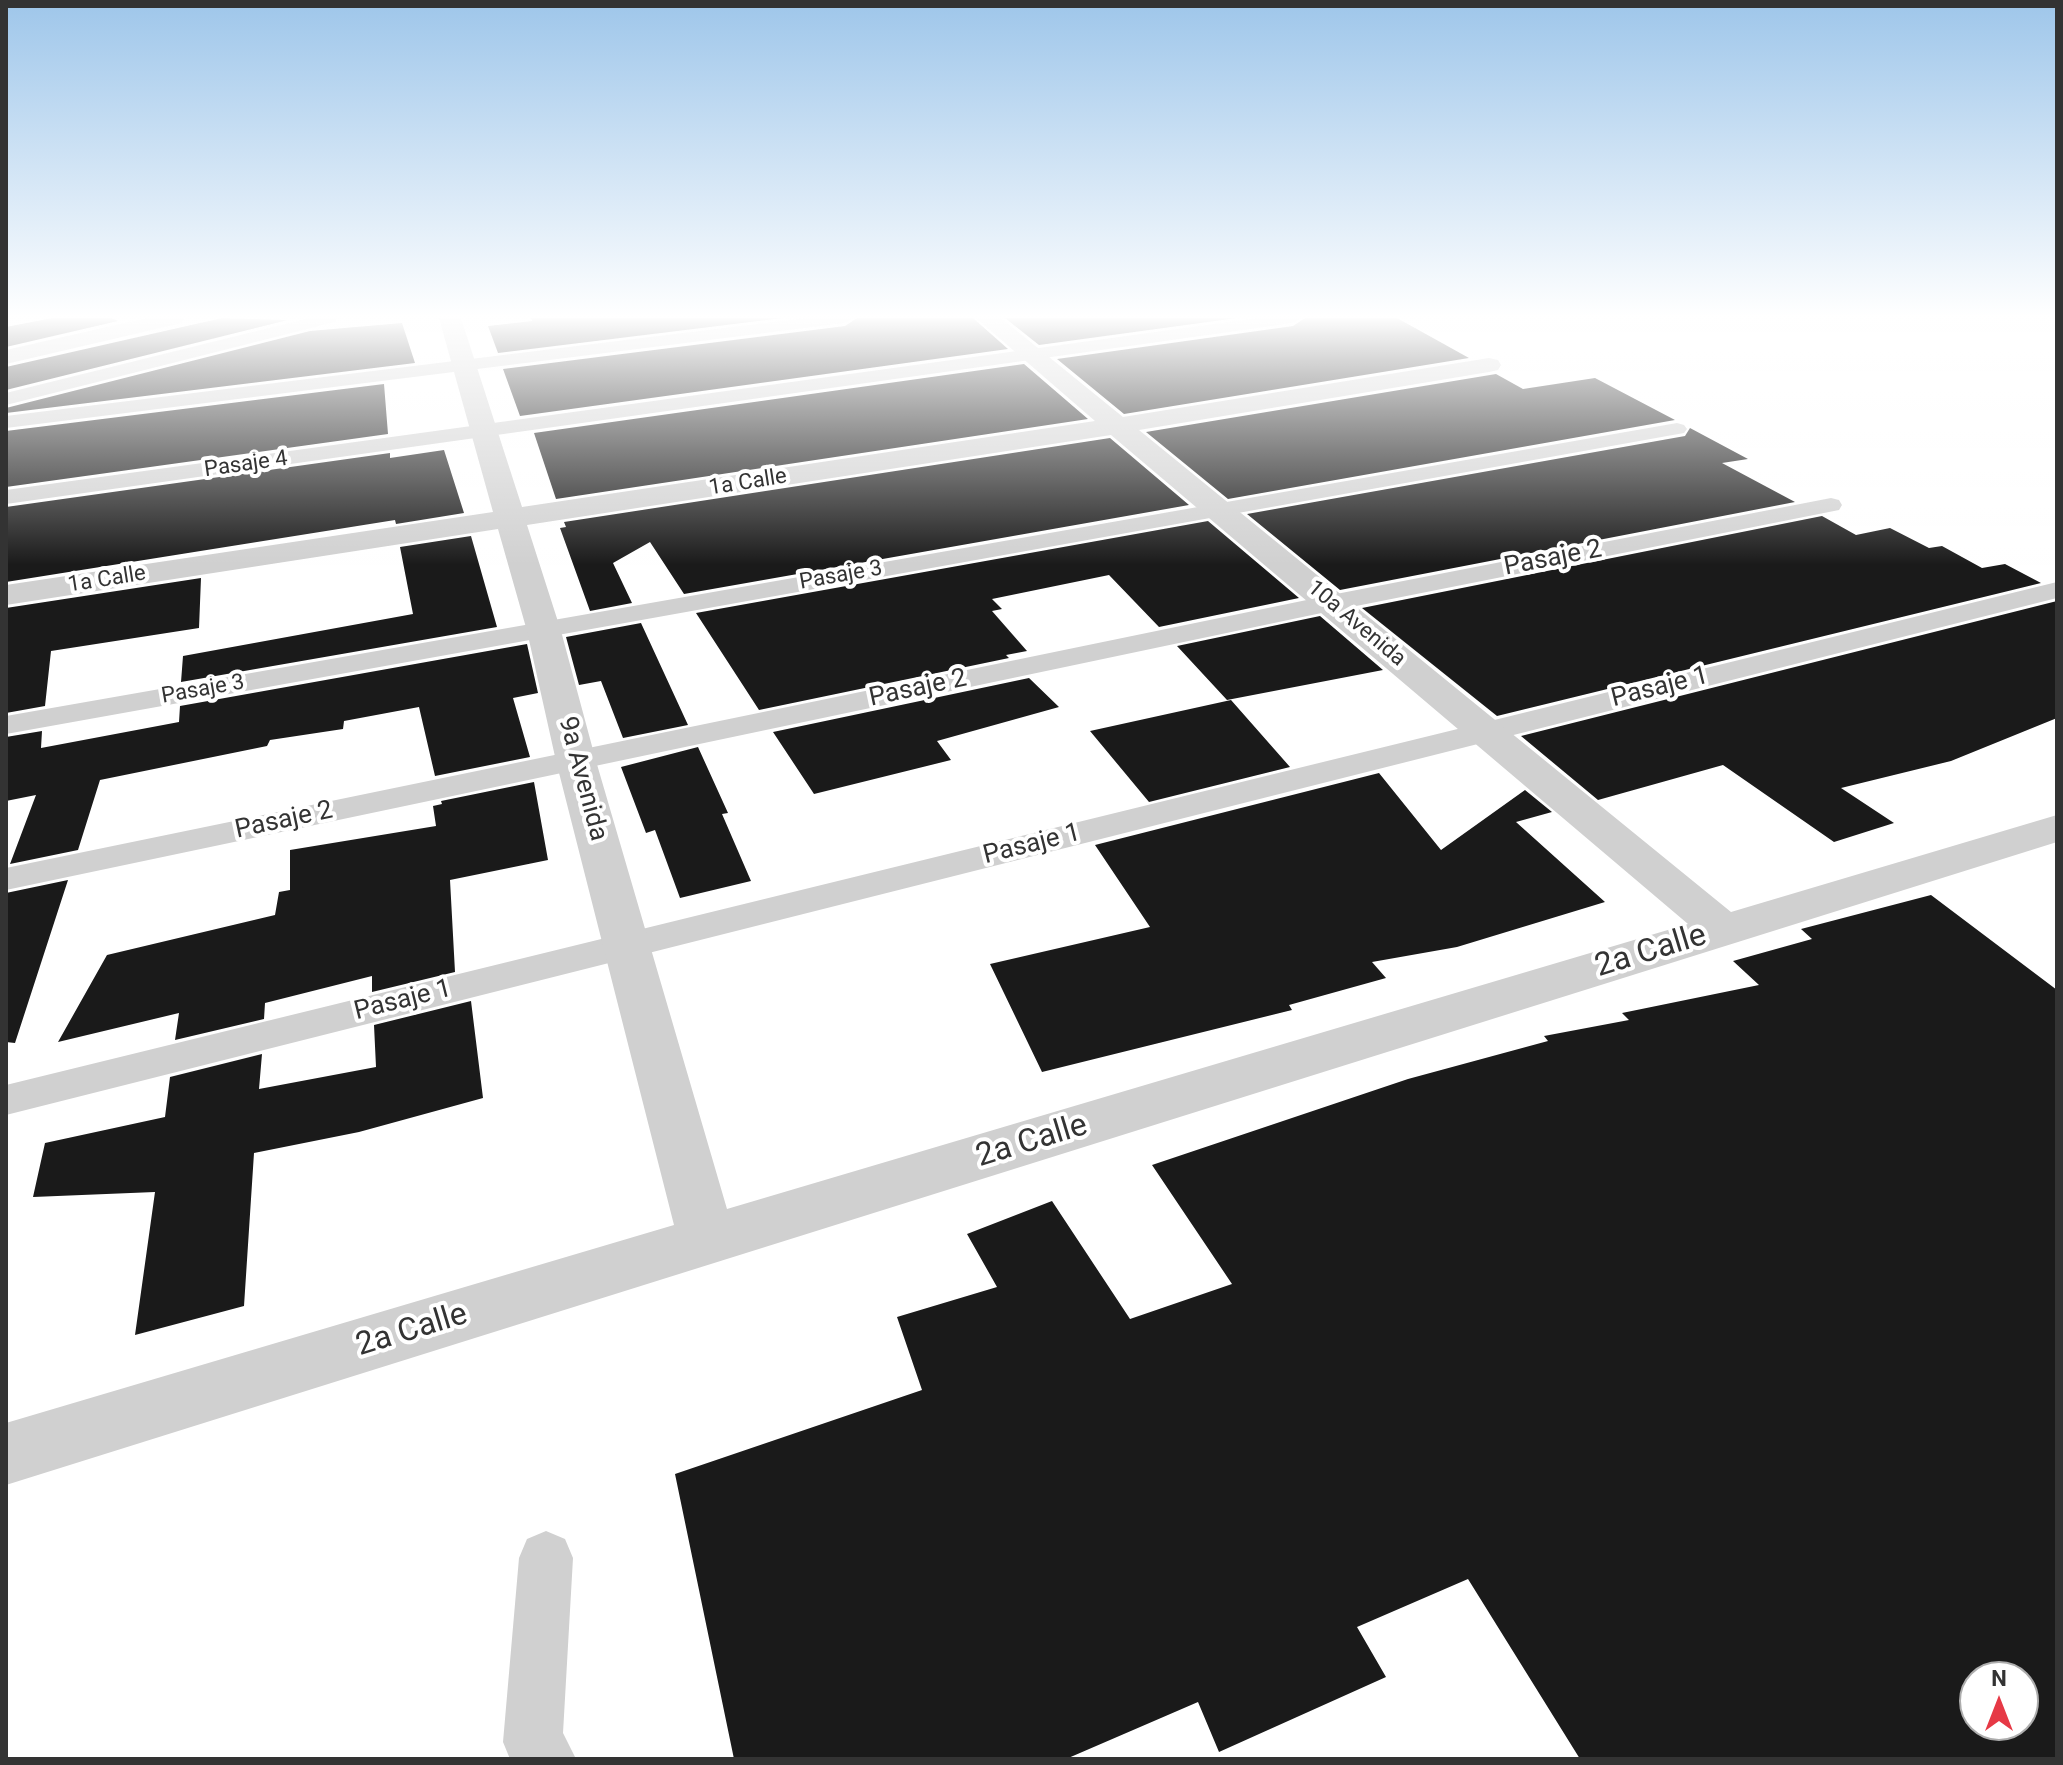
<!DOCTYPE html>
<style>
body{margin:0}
#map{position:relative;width:2063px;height:1765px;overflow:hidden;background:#fff;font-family:Roboto,sans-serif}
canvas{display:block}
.frame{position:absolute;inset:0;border:8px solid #333;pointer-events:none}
.north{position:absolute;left:1959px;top:1661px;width:80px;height:80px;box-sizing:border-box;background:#fff;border:2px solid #adadad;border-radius:50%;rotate:0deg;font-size:22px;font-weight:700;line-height:32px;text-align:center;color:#333}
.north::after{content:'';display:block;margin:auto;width:28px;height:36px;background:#e63946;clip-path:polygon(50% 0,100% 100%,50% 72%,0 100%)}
</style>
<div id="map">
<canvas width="2063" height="1765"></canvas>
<div class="frame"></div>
<div class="north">N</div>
</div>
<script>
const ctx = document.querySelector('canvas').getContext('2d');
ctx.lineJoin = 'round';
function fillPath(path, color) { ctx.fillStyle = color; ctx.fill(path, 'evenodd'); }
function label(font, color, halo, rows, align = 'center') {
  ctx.font = font + ' Roboto,sans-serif'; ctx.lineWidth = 8; ctx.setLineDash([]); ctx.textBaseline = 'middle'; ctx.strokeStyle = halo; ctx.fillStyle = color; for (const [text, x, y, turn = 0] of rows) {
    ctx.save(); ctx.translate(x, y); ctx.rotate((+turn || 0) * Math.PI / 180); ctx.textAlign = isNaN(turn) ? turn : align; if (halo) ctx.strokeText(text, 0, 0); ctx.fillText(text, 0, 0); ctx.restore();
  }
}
fillPath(new Path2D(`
 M52 318H112L118 321 6 347V327Z
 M222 318 288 320 6 390V367Z
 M531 318H783L498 353 488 326 532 321Z
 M857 318H973L1008 349 520 416 503 369 845 326Z
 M1005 318H1237L1039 345Z
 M1305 318H1397L1469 358 1124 414 1057 359 1293 326Z
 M402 323 415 363 6 413V408L310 331Z
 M1024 364 1088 419 556 499 534 433Z
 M1496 374 1523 389 1595 378 1675 420 1228 499 1146 432Z
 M384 384 388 434 6 487V431Z
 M1690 428 1748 459 1722 463 1795 502 1340 590 1247 514 1685 436Z
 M1110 438 1189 505 684 594 650 542 613 563 632 603 590 611 560 528 566 527 564 522Z
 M444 450 464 513 396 524 395 520 6 582V507L390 453V458Z
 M1822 516 1856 535 1890 528 1929 548 1942 546 1982 568 2005 564 2041 583 1497 716 1362 608Z
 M1208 521 1299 598 1159 627 1109 575 992 599 1002 609 992 611 1027 651 1006 655 1009 658 759 710 696 613Z
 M471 536 497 627 181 682 183 656 413 614 400 547Z
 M201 578 199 628 51 651 45 706 6 713V608Z
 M2057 601V718L1951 761 1841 788 1894 823 1834 842 1723 765 1598 800 1521 736Z
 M1320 616 1383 670 1227 700 1177 646Z
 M641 623 688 725 623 738 601 681 579 685 566 637Z
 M527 644 538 693 513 698 530 757 435 776 419 707 344 721 343 729 270 740 267 746 100 780 78 850 10 864 36 795 6 801V737L42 731 41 748 179 722 180 706Z
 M1029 678 1059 707 937 741 951 760 814 794 773 732Z
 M1231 700 1290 767 1149 802 1090 731Z
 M698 747 728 813 722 814 751 881 680 898 655 830 646 833 621 767Z
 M1379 773 1441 850 1525 790 1552 812 1516 822 1605 902 1457 947 1372 962 1386 978 1289 1005 1292 1010 1042 1072 990 964 1150 927 1095 845Z
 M534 782 548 860 450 880 455 972 372 992V976L265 1003 264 1019 175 1040 179 1013 58 1042 107 955 275 915 279 892 290 890V850L436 826 433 806 442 804 441 801Z
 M68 880 15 1043 6 1042V893Z
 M1931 895 2057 990V1759H1580L1468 1579 1357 1627 1386 1677 1219 1752 1198 1702 1066 1759H734L675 1474 922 1390 897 1317 997 1287 967 1234 1052 1201 1130 1319 1232 1284 1152 1165 1408 1079 1548 1041 1544 1036 1629 1020 1622 1013 1759 985 1733 961 1812 939 1801 929ZM1975 1677H2023V1725H1975Z
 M471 1001 483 1098 359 1132 254 1153 244 1306 135 1335 155 1192 33 1197 45 1143 165 1117 170 1077 262 1054 259 1089 376 1067 374 1025Z`), '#1a1a1a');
fillPath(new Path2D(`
 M309 318H338L335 322 6 405V393Z
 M805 318H854L845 323 6 428V416Z
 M1257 318H1302L1293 323 6 504V490Z
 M1677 423 1684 425 1687 429 1684 433 6 734V716Z
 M1831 498 1839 500 1842 505 1839 510 1331 611 6 890V868L1331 595Z
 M2057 582V598L6 1115V1085Z
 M546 1531 565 1539 573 1558 563 1733 576 1759H510L503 1742 519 1558 527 1539Z`), '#d0d0d0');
fillPath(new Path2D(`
 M146 318H185L182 323 6 364V350Z
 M439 318H461L522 507 1095 421 976 318H1001L1123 417 1489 358 1498 360 1501 365 1498 370 1489 372 1139 430 1731 912 2057 815V842L6 1485V1423L674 1225 556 761 527 631 498 529 6 605V585L493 512ZM1111 435 1688 924 727 1209 596 761 561 631 527 525Z`), '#d0d0d0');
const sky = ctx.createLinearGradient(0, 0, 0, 565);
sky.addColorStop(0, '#9ec6ea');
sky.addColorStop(0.56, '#fff');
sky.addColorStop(1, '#ffffff00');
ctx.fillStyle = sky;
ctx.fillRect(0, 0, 2063, 565);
label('22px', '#333', '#fff', [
 ["Pasaje 4",246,465,-8],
 ["1a Calle",748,483,-9],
 ["Pasaje 3",841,576,-10],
 ["1a Calle",107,580,-9],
 ["10a Avenida",1356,624,40],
 ["Pasaje 3",203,690,-10]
]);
label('26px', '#333', '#fff', [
 ["Pasaje 2",1553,559,-11],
 ["Pasaje 1",1660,688,-14],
 ["Pasaje 2",918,689,-12],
 ["9a Avenida",582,779,75],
 ["Pasaje 2",284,821,-12],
 ["Pasaje 1",1032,845,-14],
 ["Pasaje 1",403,1001,-14]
]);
label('32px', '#333', '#fff', [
 ["2a Calle",1651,952,-17],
 ["2a Calle",1032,1142,-17],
 ["2a Calle",412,1331,-17]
]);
</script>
